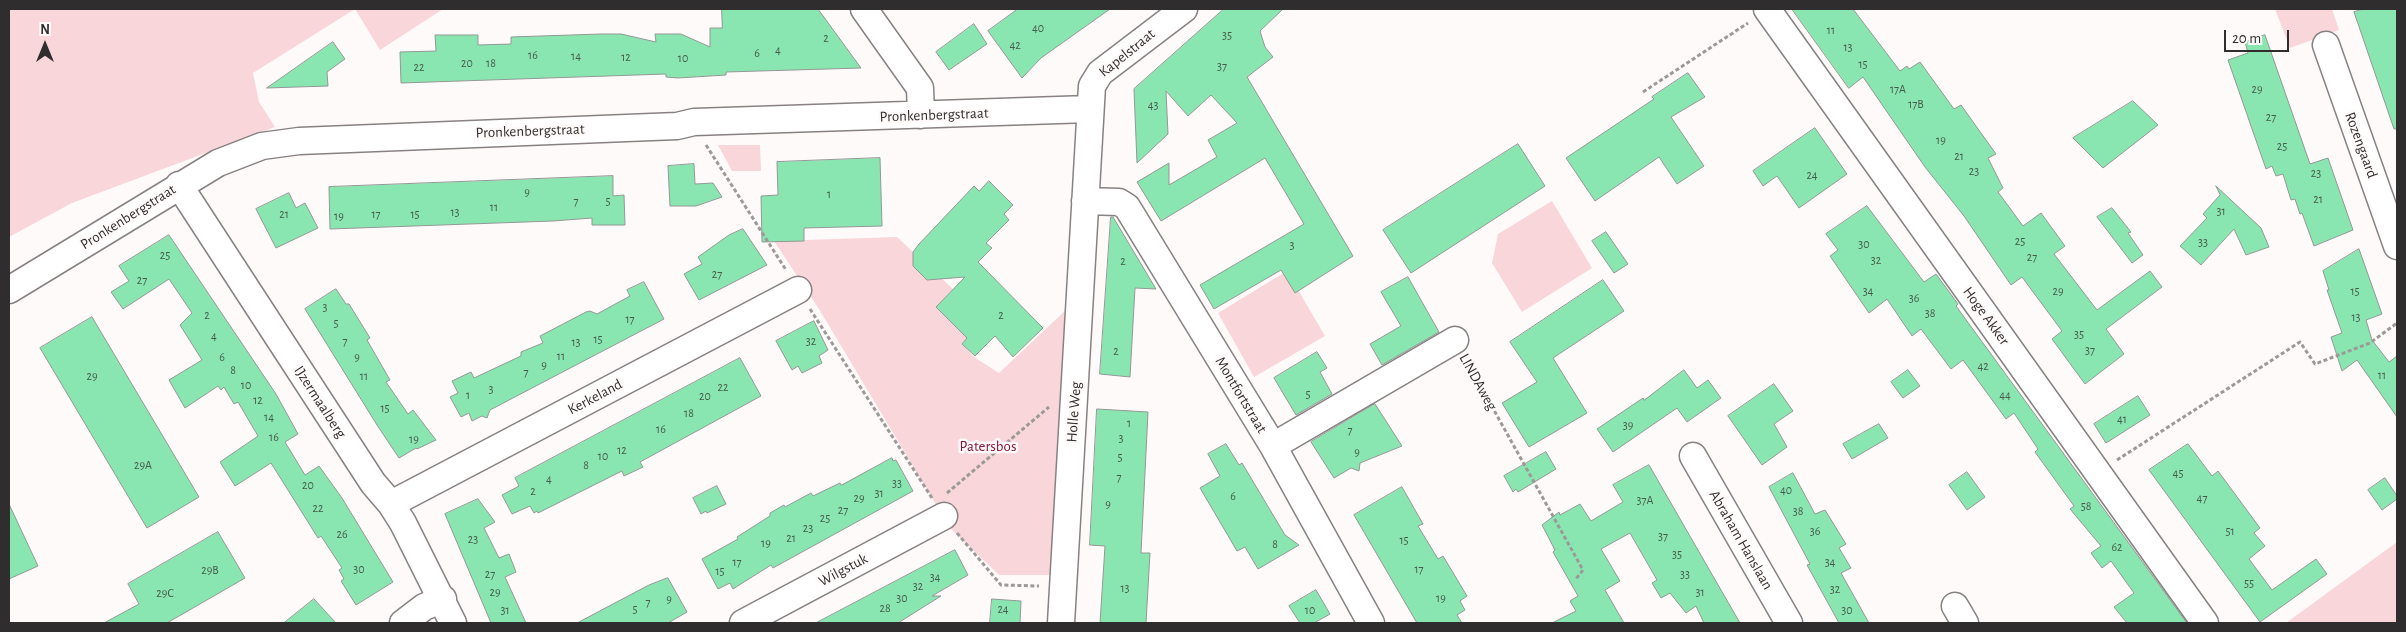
<!DOCTYPE html>
<style>
body{margin:0}
#map{position:relative;width:2406px;height:632px;overflow:hidden;background:#fffafa;font-family:"Alegreya Sans",sans-serif}
canvas{display:block}
.frame{position:absolute;inset:0;border:10px solid #2f2d2d;pointer-events:none}
.north{position:absolute;left:20px;top:20px;width:50px;height:50px;-webkit-text-stroke:4px #fffafa;paint-order:stroke;rotate:0deg;font-size:14px;font-weight:700;line-height:20px;text-align:center;color:#2f2d2d}
.north::after{content:'';display:block;margin:auto;width:18px;height:22px;background:#2f2d2d;clip-path:polygon(50% 0,100% 100%,50% 72%,0 100%)}
.scale{position:absolute;left:2224px;top:30px;width:65px;height:22px;box-sizing:border-box;border:2px solid #2f2d2d;border-top:0;padding-left:6px;font-size:15px;line-height:18px;white-space:nowrap;color:#2f2d2d;-webkit-text-stroke:4px #fffafa;paint-order:stroke}
</style>
<div id="map">
<canvas width="2406" height="632"></canvas>
<div class="frame"></div>
<div class="north">N</div>
<div class="scale">20 m</div>
</div>
<script>
const ctx = document.querySelector('canvas').getContext('2d');
ctx.lineJoin = 'round';
function fillPath(path, color) { ctx.fillStyle = color; ctx.fill(path, 'evenodd'); }
function stroke(path, color, width, dash) { ctx.strokeStyle = color; ctx.lineWidth = width; ctx.lineCap = dash ? 'butt' : 'round'; ctx.setLineDash(dash || []); ctx.stroke(path); }
function label(font, color, halo, rows, align = 'center') {
  ctx.font = font + ' "Alegreya Sans",sans-serif'; ctx.lineWidth = 5; ctx.setLineDash([]); ctx.textBaseline = 'middle'; ctx.strokeStyle = halo; ctx.fillStyle = color; for (const [text, x, y, turn = 0] of rows) {
    ctx.save(); ctx.translate(x, y); ctx.rotate((+turn || 0) * Math.PI / 180); ctx.textAlign = isNaN(turn) ? turn : align; if (halo) ctx.strokeText(text, 0, 0); ctx.fillText(text, 0, 0); ctx.restore();
  }
}
fillPath(new Path2D(`
 M9 9H355L253 73 259 102 275 127 72 203 9 237Z
 M355 9H443L380 50Z
 M2275 9H2332L2339 30 2290 48Z
 M718 145H760L761 171H732Z
 M1552 201 1592 268 1522 312 1492 263 1498 234Z
 M897 237 953 289 936 307 949 319 981 325 962 344 974 357 999 373 1068 308 1055 575H999L950 528 819 309 774 241Z
 M1287 271 1325 336 1254 377 1218 313Z
 M2397 542V621L2394 623H2286Z`), '#f8d6d9');
const building = new Path2D(`
 M722 9H818L861 68 726 72V75L678 78 666 77V74L401 83 400 52 436 51 435 35H478V45L511 44V37L601 34H621L656 42 655 34H681L710 47V28H722Z
 M1018 9H1110L1041 58 1022 78 988 31Z
 M1224 9H1283L1260 31 1265 47 1273 57 1247 77 1353 256 1295 293 1281 270 1214 309 1200 285 1304 224 1265 158 1161 221 1137 182 1169 163V185L1217 157 1208 140 1237 123 1211 95 1188 116 1166 91 1168 134 1137 163 1134 89Z
 M1792 9H1853L1900 71 1907 66 1909 69 1920 62 1954 109 1961 105 1996 154 1988 158 2003 188 1998 192 2023 226 2041 213 2065 246 2054 254 2097 310 2150 271 2162 287 2106 329 2124 354 2085 384 2052 339 2062 331 2022 277 2011 285 1964 216 1925 167 1863 77 1849 88Z
 M2364 9H2397V129H2394L2354 12Z
 M974 24 987 44 949 70 936 52Z
 M2265 35 2310 164 2328 158 2353 230 2314 246 2302 213 2300 214 2295 199 2291 200 2283 174 2276 176 2272 166 2266 169 2228 60 2248 53 2245 42Z
 M333 42 345 59 327 72 328 86 267 88Z
 M1688 73 1705 97 1671 117 1704 166 1677 184 1659 157 1595 201 1566 158 1654 99 1652 97Z
 M2133 101 2158 125 2103 168 2073 138Z
 M1815 128 1847 174 1799 208 1777 176 1763 186 1753 171Z
 M1518 144 1545 186 1411 273 1383 230Z
 M880 158 882 226 804 228V241L762 242 761 196 778 195 777 162Z
 M694 164 695 184 713 183 722 197 696 206H670L668 166Z
 M613 176V196L624 195 625 225H592V218L553 221 330 229 329 187Z
 M989 181 1013 205 1004 214 1009 220 986 243 992 248 978 262 1043 328 1013 357 995 336 975 356 962 344 967 338 936 307 965 277 927 280 913 266V252L919 244 974 186 979 191Z
 M2216 186 2261 228 2269 247 2246 255 2234 229 2201 265 2180 246 2207 218 2203 214 2220 195Z
 M289 193 296 208 305 203 318 228 276 248 256 209Z
 M1867 206 1924 282 1936 274 1958 304 1956 306 2187 623H2127L2114 607 2134 593 2111 561 2102 568 2091 553 2101 546 2070 509 2074 506 2035 452 2038 449 2014 413 2006 419 1963 360 1951 369 1921 329 1912 336 1887 299 1869 313 1830 256 1838 250 1826 234Z
 M2112 208 2131 232 2128 233 2143 255 2132 263 2097 217Z
 M1111 217H1113L1156 289 1135 288 1130 377 1100 374Z
 M743 229 767 265 699 300 684 274 702 264 698 257 729 235Z
 M1606 232 1628 264 1614 273 1592 241Z
 M169 235 276 394 298 434 285 442 305 475 319 466 342 498 393 582 356 605 341 581 344 579 339 570 342 568 321 536 318 538 271 463 235 486 220 462 258 436 238 402 234 404 224 387 221 390 218 386 185 408 169 380 202 360 180 325 192 313 169 279 123 309 111 292 129 281 119 266Z
 M2359 249 2382 314 2366 320 2372 340 2389 362 2397 356V417L2357 360 2342 371 2331 337 2342 333 2327 290H2329L2323 271Z
 M1408 277 1439 332 1382 365 1370 344 1401 326 1381 292Z
 M1603 280 1624 311 1553 358 1587 413 1529 447 1502 403 1537 382 1510 342Z
 M644 282 664 319 490 410 487 418 482 416 472 421 469 413 461 417 450 397 458 393 452 381 471 372 474 378 521 356V352L543 343 540 336 586 312 590 311 597 314 630 296 627 290Z
 M336 289 346 304H349L370 338 367 340 390 380 386 382 408 414 413 410 436 440 417 449 416 448 399 458 377 425 305 309Z
 M92 317 199 497 147 528 40 348Z
 M814 321 828 350 819 356 822 363 802 373 798 366 792 370 776 341Z
 M1317 352 1327 368 1320 372 1332 394 1296 415 1274 378Z
 M740 358 761 396 640 462 643 467 624 476 622 471 538 513 537 511 534 513 530 506 512 514 502 495 519 486 515 478Z
 M1684 370 1697 388 1708 380 1721 398 1687 422 1677 408 1613 452 1597 429 1643 398 1644 400Z
 M1908 370 1920 386 1903 398 1891 382Z
 M1774 384 1793 411 1774 424 1787 447 1762 465 1728 416Z
 M2138 396 2150 415 2106 443 2094 424Z
 M1375 404 1402 446 1360 463 1359 471 1351 468 1334 478 1311 442Z
 M1097 409 1148 412 1141 553H1150L1146 623H1100L1105 546 1090 545Z
 M1879 424 1888 438 1852 459 1843 444Z
 M1226 444 1239 465 1242 463 1285 535 1299 545 1258 569 1245 547 1237 551 1200 488 1220 476 1208 454Z
 M2188 444 2212 476 2218 471 2260 528 2254 533 2265 546 2249 559 2272 590 2316 559 2327 574 2260 622 2149 470Z
 M1546 452 1556 469 1518 492 1516 489 1513 492 1504 476Z
 M892 458 893 461 896 460 913 491 773 568 771 565 733 589 730 583 718 589 702 559 738 539 737 537 770 516V513L784 505 785 507 811 493 813 496 840 483 841 485Z
 M1649 465 1740 623H1704L1696 606 1686 613 1670 593 1661 598 1652 583 1657 580 1630 533 1601 549 1620 581 1605 590 1624 623H1552L1576 611 1570 601 1578 596 1553 552 1555 550 1542 525 1559 512 1560 515 1580 504 1591 521 1623 502 1613 485Z
 M1967 472 1985 497 1967 510 1949 485Z
 M1793 473 1815 514 1825 510 1846 544 1839 548 1851 568 1841 573 1869 623H1839L1807 565 1810 564 1769 487Z
 M2385 478 2397 496V499L2382 510 2368 490Z
 M717 486 726 504 707 513 706 511 701 514 693 498Z
 M1402 487 1423 524 1418 526 1438 559 1443 556 1467 596 1460 601 1465 610 1457 615 1462 623H1417L1354 515Z
 M478 499 495 522 484 528 499 558 509 554 516 572 505 577 526 623H491L445 514Z
 M9 504 38 566 9 579Z
 M218 532 245 578 167 623H104L139 604 128 584Z
 M955 550 968 575 932 596H941L898 623H816Z
 M668 578 687 612 668 623H577L649 585Z
 M1316 590 1330 614 1314 623H1300L1289 606Z
 M314 599 336 623H284Z
 M992 599 1021 601 1020 623H990Z`);
fillPath(building, '#8ae6b0');
stroke(building, '#939895', 1);
const minor = new Path2D(`
 M864 9 920 88 921 115
 M1767 9 2205 623
 M2326 45 2397 246
 M179 185 373 483 391 504 403 523 453 623
 M1085 201 1119 202 1127 207 1273 446 1371 623
 M9 290 218 163 262 146 299 141 677 126 694 122 1089 109
 M1273 446 1455 340
 M1693 456 1789 623
 M391 504 798 290
 M1955 606 1965 623
 M403 623 424 607 443 599
 M743 623 944 516
 M1061 623 1092 86 1100 73 1184 9`);
stroke(minor, '#878182', 29);
stroke(new Path2D(`
 M1643 92 1748 23
 M706 145 786 270
 M810 309 932 498
 M1466 360 1583 570 1575 580
 M2117 460 2300 342 2315 364 2370 343 2397 323
 M947 493 1049 407
 M957 533 1001 585 1039 586`), '#9c9999', 3, [4, 2.5]);
stroke(minor, '#fff', 26);
label('12px', '#465b4e', null, [
 ["40",1038,28],
 ["11",1831,30],
 ["35",1227,35],
 ["2",826,38],
 ["42",1015,45],
 ["13",1848,47],
 ["4",778,50],
 ["6",757,53],
 ["16",533,55],
 ["14",576,56],
 ["12",626,57],
 ["10",683,58],
 ["20",467,63],
 ["18",491,63],
 ["15",1863,64],
 ["37",1222,66],
 ["22",419,67],
 ["17A",1898,89],
 ["29",2257,89],
 ["17B",1916,104],
 ["43",1153,105],
 ["27",2271,117],
 ["19",1941,140],
 ["25",2282,146],
 ["21",1959,156],
 ["23",1974,171],
 ["23",2316,173],
 ["24",1812,175],
 ["9",527,192],
 ["1",829,194],
 ["21",2318,199],
 ["7",576,201],
 ["5",608,201],
 ["11",494,207],
 ["31",2221,211],
 ["13",455,212],
 ["21",284,214],
 ["17",376,214],
 ["15",415,214],
 ["19",339,216],
 ["25",2020,241],
 ["33",2203,242],
 ["30",1864,244],
 ["3",1292,245],
 ["25",165,255],
 ["27",2032,257],
 ["32",1876,260],
 ["2",1123,261],
 ["27",717,274],
 ["27",142,280],
 ["34",1868,291],
 ["29",2058,291],
 ["15",2355,291],
 ["36",1914,298],
 ["3",325,307],
 ["38",1930,313],
 ["2",207,315],
 ["2",1001,315],
 ["13",2356,317],
 ["17",630,319],
 ["5",336,323],
 ["35",2079,334],
 ["4",214,336],
 ["15",598,339],
 ["7",345,341],
 ["32",811,341],
 ["13",576,342],
 ["37",2090,350],
 ["2",1116,351],
 ["11",561,356],
 ["6",222,357],
 ["9",357,357],
 ["9",544,365],
 ["42",1983,366],
 ["8",233,370],
 ["7",526,372],
 ["11",2382,375],
 ["29",92,376],
 ["11",364,376],
 ["10",246,385],
 ["22",723,387],
 ["3",491,389],
 ["5",1308,394],
 ["1",468,395],
 ["44",2005,395],
 ["20",705,396],
 ["12",258,400],
 ["15",385,408],
 ["18",689,413],
 ["14",269,417],
 ["41",2122,419],
 ["1",1129,423],
 ["39",1628,425],
 ["16",661,429],
 ["7",1350,430],
 ["16",274,437],
 ["3",1121,438],
 ["19",414,439],
 ["12",622,450],
 ["9",1357,452],
 ["10",603,456],
 ["5",1120,457],
 ["29A",143,465],
 ["8",586,465],
 ["45",2178,473],
 ["7",1119,477],
 ["4",549,479],
 ["33",897,483],
 ["20",308,485],
 ["40",1786,490],
 ["2",533,491],
 ["31",879,493],
 ["6",1233,496],
 ["29",859,498],
 ["47",2202,498],
 ["37A",1645,500],
 ["9",1108,504],
 ["58",2086,506],
 ["22",318,508],
 ["27",843,510],
 ["38",1798,511],
 ["25",825,518],
 ["23",808,528],
 ["36",1815,531],
 ["51",2230,531],
 ["26",342,534],
 ["37",1663,536],
 ["21",791,538],
 ["23",473,539],
 ["15",1404,540],
 ["19",766,543],
 ["8",1275,544],
 ["62",2117,547],
 ["35",1677,554],
 ["17",737,562],
 ["34",1830,562],
 ["30",359,569],
 ["17",1419,569],
 ["29B",210,570],
 ["15",720,571],
 ["27",490,574],
 ["33",1685,574],
 ["34",935,577],
 ["55",2249,583],
 ["32",918,586],
 ["13",1125,588],
 ["32",1835,589],
 ["29",495,592],
 ["31",1700,592],
 ["29C",165,593],
 ["30",902,598],
 ["19",1441,598],
 ["9",669,599],
 ["7",648,602],
 ["28",885,608],
 ["5",635,609],
 ["24",1003,609],
 ["31",505,610],
 ["10",1310,610],
 ["30",1847,610]
]);
label('15px', '#2f2d2d', '#fffafa', [
 ["Kapelstraat",1127,53,-39],
 ["Pronkenbergstraat",934,115,-2],
 ["Pronkenbergstraat",530,131,-2],
 ["Rozengaard",2361,145,70],
 ["Pronkenbergstraat",128,217,-32],
 ["Hoge Akker",1986,316,54],
 ["LINDAweg",1478,382,61],
 ["Montfortstraat",1241,395,59],
 ["Kerkeland",595,397,-28],
 ["IJzermaalberg",320,402,57],
 ["Holle Weg",1074,412,-86],
 ["Abraham Hanslaan",1741,540,60],
 ["Wilgstuk",843,570,-28]
]);
label('15px', '#851435', '#fffafa', [
 ["Patersbos",988,446]
]);
</script>
